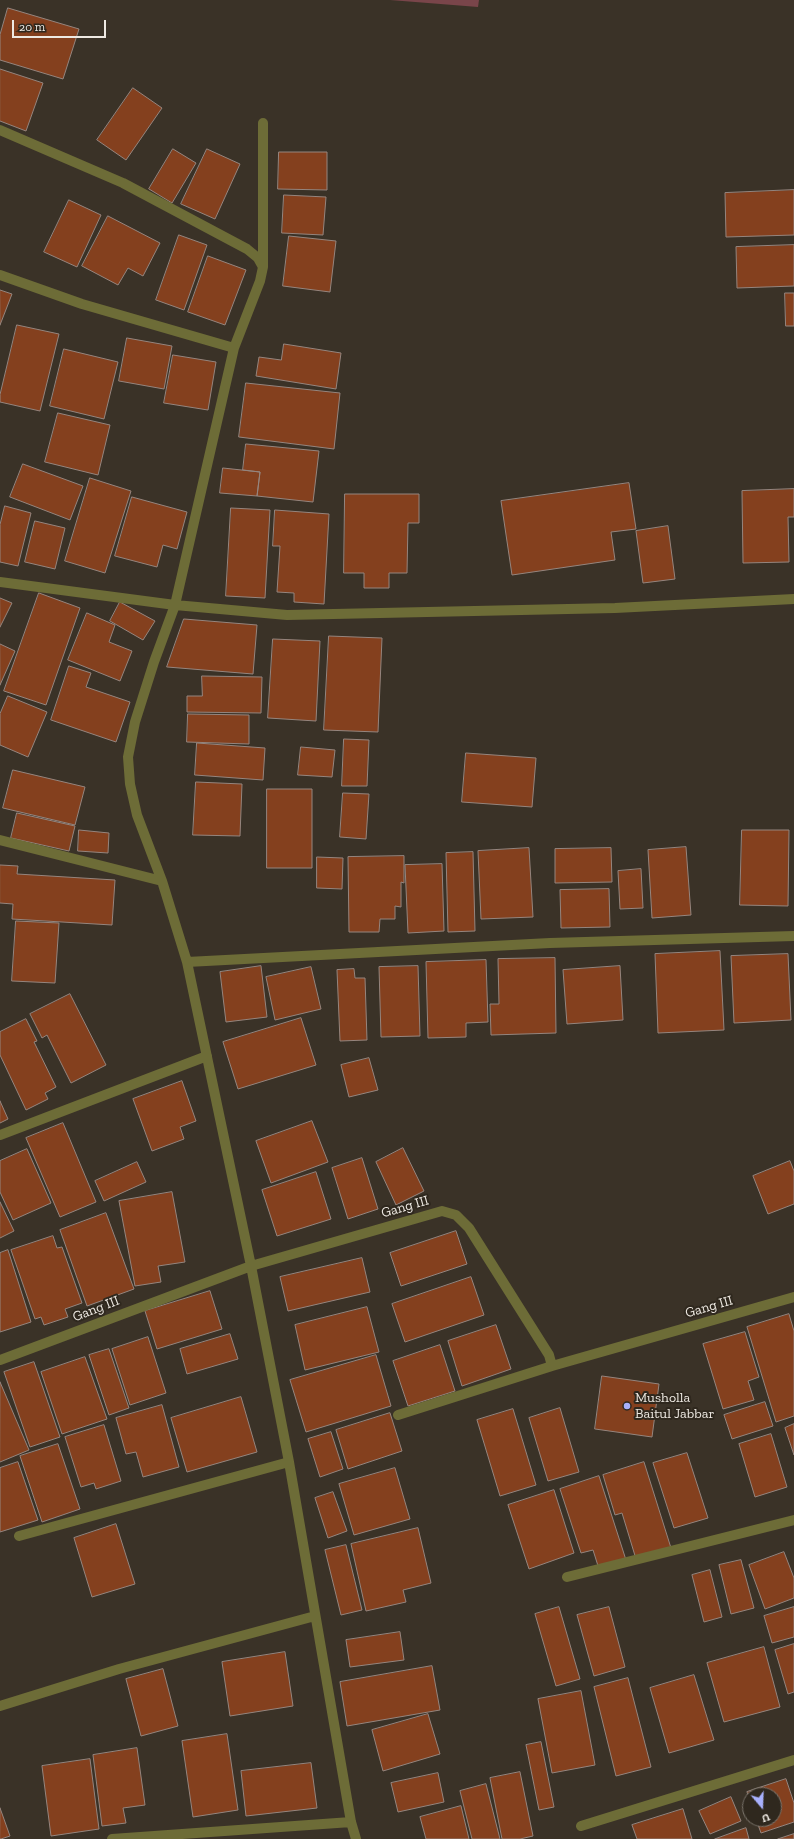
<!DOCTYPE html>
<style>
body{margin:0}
#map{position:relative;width:794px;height:1839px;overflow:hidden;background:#3a3227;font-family:"Zilla Slab",serif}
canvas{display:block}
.north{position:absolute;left:742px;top:1787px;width:40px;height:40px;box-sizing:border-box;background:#2f281e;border:1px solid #7b756c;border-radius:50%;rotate:161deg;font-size:11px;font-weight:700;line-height:16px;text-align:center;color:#eee9e2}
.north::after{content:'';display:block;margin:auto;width:14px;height:18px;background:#a8b0fc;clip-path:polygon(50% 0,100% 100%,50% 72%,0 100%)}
.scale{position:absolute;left:12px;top:20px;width:94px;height:18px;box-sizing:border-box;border:2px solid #eee9e2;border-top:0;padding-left:5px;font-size:12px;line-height:14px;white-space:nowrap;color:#eee9e2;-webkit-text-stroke:3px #2f281e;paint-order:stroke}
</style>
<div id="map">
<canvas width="794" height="1839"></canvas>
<div class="north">U</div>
<div class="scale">20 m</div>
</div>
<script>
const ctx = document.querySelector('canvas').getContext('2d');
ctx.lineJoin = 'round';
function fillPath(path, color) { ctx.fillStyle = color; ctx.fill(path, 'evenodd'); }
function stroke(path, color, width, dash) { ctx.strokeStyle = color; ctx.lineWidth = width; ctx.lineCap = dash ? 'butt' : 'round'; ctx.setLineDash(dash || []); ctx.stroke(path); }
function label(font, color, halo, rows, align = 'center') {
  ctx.font = font + ' "Zilla Slab",serif'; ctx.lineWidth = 4; ctx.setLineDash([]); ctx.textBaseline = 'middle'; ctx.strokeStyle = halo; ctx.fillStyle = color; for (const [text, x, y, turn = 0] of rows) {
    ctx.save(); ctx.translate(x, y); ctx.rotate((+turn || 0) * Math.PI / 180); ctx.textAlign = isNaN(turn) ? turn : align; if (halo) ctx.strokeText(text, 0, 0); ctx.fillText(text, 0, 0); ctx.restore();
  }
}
fillPath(new Path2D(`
 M390 0H479L478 7Z`), '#79454a');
const building = new Path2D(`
 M8 8 79 29 63 79 0 60V35Z
 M0 69 43 83 26 131 0 121Z
 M133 88 162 108 126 160 97 140Z
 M173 149 196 163 172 203 149 189Z
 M207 149 240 164 215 219 181 204Z
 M279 152H327V190L278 189Z
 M794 190V235L726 237 725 193Z
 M284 195 326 197 323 235 282 233Z
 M69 200 101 215 77 267 44 252Z
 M108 216 160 243 143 276 128 268 118 285 82 266Z
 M179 235 207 245 184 310 156 300Z
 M289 236 336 241 330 292 283 286Z
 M794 245V286L737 288 736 247Z
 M208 256 246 270 225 325 188 312Z
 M0 290 12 294 0 325Z
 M785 293H794V326H786Z
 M17 325 59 334 40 411 0 402V395Z
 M127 338 172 346 164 389 119 381Z
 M284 344 341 353 336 389 256 376 259 357 281 360Z
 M64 349 118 362 104 419 50 406Z
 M173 355 216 362 208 410 164 403Z
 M246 383 340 393 334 449 239 437Z
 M58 413 110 425 98 475 45 462Z
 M246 444 319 451 313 502 257 496 260 472 243 470Z
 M23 464 83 486 70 520 10 497Z
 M223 468 260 472 257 496 220 493Z
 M90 478 131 491 105 573 65 561Z
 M629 483 636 529 611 532 615 560 512 575 501 501Z
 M794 489V517H788L789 562 743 563 742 491Z
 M345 494H419V523H408L407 573H389V588H364V573H344Z
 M132 497 187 512 177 549 163 545 157 567 115 556Z
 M5 506 31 513 18 566 0 562V525Z
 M231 508 270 510 265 598 226 596Z
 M275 510 329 514 324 604 294 602V593L277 592 280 546H273Z
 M35 521 65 528 55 569 25 562Z
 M668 526 675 579 643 583 636 531Z
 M39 593 80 608 46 705 4 691Z
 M0 598 12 603 0 627Z
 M120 602 155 621 143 640 110 621Z
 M87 613 115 625 109 642 132 651 120 681 68 660Z
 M184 619 257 625 253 674 167 667Z
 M329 636 382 638 378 732 324 730Z
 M273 639 320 641 316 721 268 718Z
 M0 644 15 651 0 685Z
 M69 666 91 673 86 687 130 702 116 742 51 720Z
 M202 676 262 677 261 713 187 712V696H202Z
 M8 696 47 712 28 757 0 745V714Z
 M188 714 249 715V744L187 742Z
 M344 739 369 740 367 786H342Z
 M197 743 265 748 263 780 195 775Z
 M301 747 335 750 332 777 298 775Z
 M466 753 536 758 532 807 462 802Z
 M13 770 85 787 75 825 3 808Z
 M196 782 242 784 240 836 193 835Z
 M267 789H312V868H267Z
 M343 793 369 794 366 839 340 837Z
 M17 813 75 826 69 851 11 838Z
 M79 830 109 833 108 853 78 851Z
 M742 830H789L788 906 740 905Z
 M686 847 691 915 652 918 648 850Z
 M529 848 533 917 481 919 478 851Z
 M611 848 612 882 555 883V849Z
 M473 852 475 931 448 932 446 853Z
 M404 856V883L401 882V907L395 906V919H380L379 932H349L348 857Z
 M317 857 343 858 342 889 317 888Z
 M442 864 444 931 408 933 405 865Z
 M0 865 18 866 17 874 115 880 112 925 12 919 13 904 0 903Z
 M641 869 643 908 620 909 618 871Z
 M609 889 610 927 561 928 560 890Z
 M16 921 59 923 55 983 12 981Z
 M720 951 724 1030 658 1033 655 954Z
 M788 954 791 1020 734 1023 731 956Z
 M555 958 556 1033 491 1035 490 1004H499L498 959Z
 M486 960 488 1022 466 1023V1037L428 1038 426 962Z
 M261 966 267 1017 226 1022 220 972Z
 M418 966 420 1036 381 1037 379 967Z
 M620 966 623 1020 567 1024 563 970Z
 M311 967 321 1009 275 1020 266 977Z
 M354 969 355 978H365L367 1040 340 1041 337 970Z
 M70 994 106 1065 71 1083 47 1035 42 1038 30 1014Z
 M301 1018 316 1065 238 1089 223 1042Z
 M26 1019 37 1041 34 1042 56 1087 45 1093 48 1099 26 1110 0 1055V1032Z
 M369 1058 378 1090 349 1097 341 1065Z
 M182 1081 196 1121 180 1127 184 1139 152 1151 133 1099Z
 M0 1101 8 1119 0 1123Z
 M312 1121 328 1162 271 1183 256 1141Z
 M63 1123 96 1202 60 1217 26 1138Z
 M403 1148 424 1191 396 1205 376 1162Z
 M27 1149 51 1203 13 1220 0 1192V1161Z
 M362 1158 378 1209 348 1219 332 1168Z
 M790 1161 794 1171V1204L768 1214 753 1176Z
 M137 1162 146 1182 104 1201 95 1181Z
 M316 1172 331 1219 277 1236 262 1190Z
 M172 1192 185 1262 158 1266 161 1282 135 1286 119 1201Z
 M0 1202 14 1231 0 1238Z
 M106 1213 134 1289 87 1306 60 1230Z
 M456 1231 467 1264 401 1286 390 1253Z
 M53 1236 57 1248 62 1247 82 1303 65 1309 68 1317 44 1325 41 1317 35 1319 11 1250Z
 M8 1250 31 1322 0 1332V1253Z
 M362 1258 370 1292 288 1311 280 1277Z
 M471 1277 484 1315 405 1342 392 1304Z
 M210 1291 222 1329 157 1349 145 1311Z
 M367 1307 379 1352 305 1370 295 1325Z
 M789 1314 794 1331V1416L776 1422 747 1327Z
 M496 1325 511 1369 462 1386 448 1341Z
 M745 1332 759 1377 748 1381 754 1400 723 1409 703 1344Z
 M230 1334 238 1359 187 1374 180 1349Z
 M148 1337 166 1393 130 1405 112 1349Z
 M440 1345 455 1391 408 1406 393 1361Z
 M109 1349 129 1408 109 1415 89 1355Z
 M376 1355 391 1406 306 1432 290 1380Z
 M85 1357 107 1419 62 1434 41 1372Z
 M34 1362 60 1437 30 1447 4 1372Z
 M602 1376 659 1384 652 1437 595 1429Z
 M0 1382 29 1450 0 1462Z
 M241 1397 257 1452 187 1472 171 1418Z
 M765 1402 773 1426 732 1439 724 1415Z
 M162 1405 179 1467 143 1477 136 1452 126 1454 116 1418Z
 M560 1408 579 1472 548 1481 529 1418Z
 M513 1409 536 1485 500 1496 477 1420Z
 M390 1413 402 1451 348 1469 336 1430Z
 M794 1424V1455L785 1428Z
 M104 1425 121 1481 96 1489 94 1483 81 1487 65 1437Z
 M331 1432 343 1469 320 1477 308 1439Z
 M771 1434 787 1487 755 1497 739 1444Z
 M58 1444 80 1509 42 1522 20 1456Z
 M687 1453 708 1518 674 1528 653 1463Z
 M18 1462 38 1520 0 1532V1468Z
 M644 1462 671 1548 636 1559 622 1513 615 1515 603 1475Z
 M395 1468 410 1519 354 1535 339 1484Z
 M599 1476 626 1560 599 1569 593 1550 581 1553 560 1489Z
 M554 1490 574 1553 529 1569 508 1505Z
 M333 1492 347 1531 328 1538 315 1498Z
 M116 1524 135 1584 92 1597 74 1538Z
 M418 1528 431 1583 403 1590 406 1602 366 1611 351 1544Z
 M346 1545 362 1610 341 1615 325 1550Z
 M784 1552 794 1578V1598L765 1609 749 1565Z
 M741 1560 754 1608 731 1614 719 1565Z
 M710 1570 722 1617 704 1622 692 1575Z
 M559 1607 580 1679 556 1686 535 1614Z
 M609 1607 625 1667 594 1676 577 1615Z
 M794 1607V1637L772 1643 764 1616Z
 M400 1632 404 1660 350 1667 346 1640Z
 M794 1644V1692L788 1694 775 1650Z
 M764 1647 780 1707 724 1722 707 1663Z
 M285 1652 293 1706 230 1716 222 1662Z
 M432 1666 440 1710 347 1726 340 1682Z
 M163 1669 178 1726 141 1736 126 1679Z
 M694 1675 714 1740 669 1753 650 1688Z
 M628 1678 651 1767 616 1776 594 1687Z
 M581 1691 595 1765 552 1773 538 1699Z
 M428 1714 440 1754 383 1771 372 1730Z
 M227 1734 238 1810 193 1817 182 1741Z
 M541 1742 554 1807 539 1810 526 1745Z
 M137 1748 145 1805 123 1808 126 1823 102 1826 93 1755Z
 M90 1759 99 1829 51 1836 42 1766Z
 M311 1763 317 1808 246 1816 241 1771Z
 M520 1772 533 1836 520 1839H502L490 1778Z
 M438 1773 444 1802 398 1812 391 1783Z
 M786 1779 794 1803V1822L761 1833 756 1819H774V1795H750V1800L747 1792Z
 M486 1784 500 1839H472L460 1791Z
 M731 1797 741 1821 710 1834 699 1811Z
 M461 1806 469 1839H426L420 1817Z
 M0 1808 10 1836 1 1839H0Z
 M683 1809 692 1839H637L632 1825Z
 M746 1828 749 1839H715Z
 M794 1834V1839H778Z`);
fillPath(building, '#84401e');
stroke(building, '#95857e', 1);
stroke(new Path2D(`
 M0 130 123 183 247 249 258 258 263 267 260 281 234 348 175 605 154 662 135 722 128 757 130 784 137 815 162 881 187 962 251 1266 289 1462 351 1822 356 1839
 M263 267V123
 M0 275 82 304 234 348
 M0 582 175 605 287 615 615 608 794 599
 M0 840 162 881
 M187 962 550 943 794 936
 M0 1135 207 1056
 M0 1360 251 1266 442 1211 456 1215 469 1228 549 1355 552 1366 794 1297
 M398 1415 552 1366
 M19 1536 289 1462
 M567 1577 794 1520
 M0 1706 119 1669 315 1616
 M581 1826 794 1760
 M112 1839 351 1822`), '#6d6c37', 10);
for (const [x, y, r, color] of [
 [627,1406,4,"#a8b0fc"]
]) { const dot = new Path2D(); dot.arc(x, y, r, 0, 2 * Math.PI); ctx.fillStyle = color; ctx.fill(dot); stroke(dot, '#2f281e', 1.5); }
label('14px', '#eee9e2', '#2f281e', [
 ["Gang III",405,1207,-16],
 ["Gang III",709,1307,-16],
 ["Gang III",96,1309,-21]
]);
label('14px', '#eee9e2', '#2f281e', [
 ["Musholla",635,1398],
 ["Baitul Jabbar",635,1414]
], 'left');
</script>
